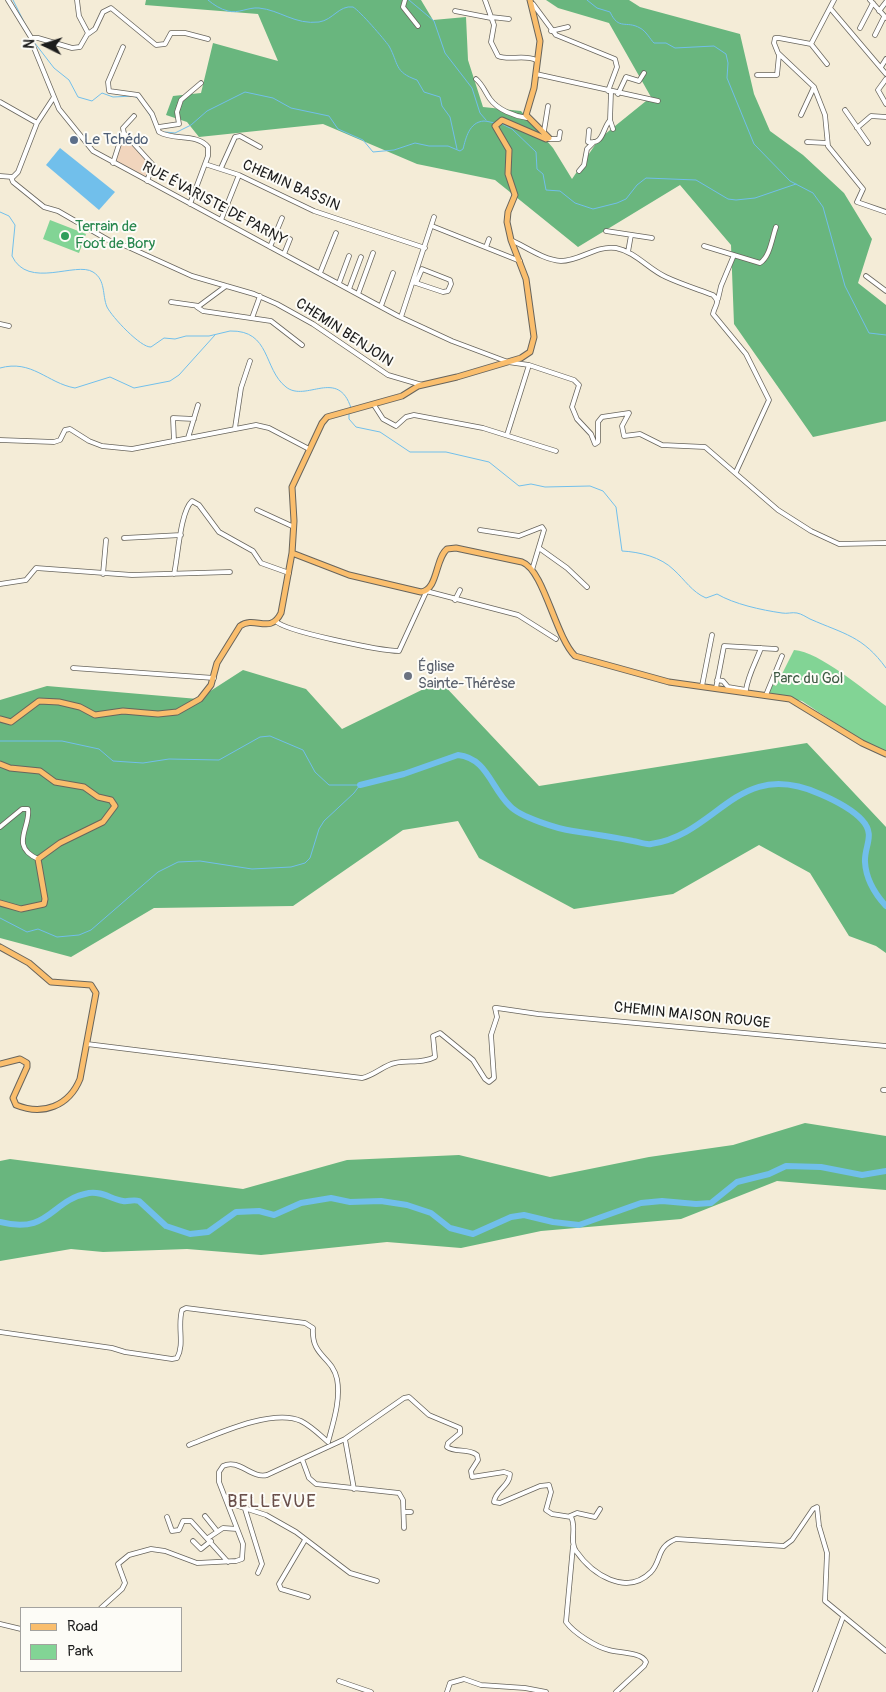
<!DOCTYPE html>
<meta charset="utf-8">
<style>
body{margin:0}
#map{position:relative;width:886px;height:1692px;overflow:hidden;background:#f4ecd7;font-family:Pangolin,sans-serif}
canvas{display:block}
.legend{position:absolute;left:20px;top:1607px;width:162px;height:65px;box-sizing:border-box;background:#fdfcf7;border:1px solid #a3a29f;margin:0;padding:6px 9px;list-style:none;font-size:15px;color:#1c1c1c}
.legend li{display:flex;align-items:center;gap:10px;height:25px}
.legend b{width:25px;border:1px solid #a3a29f}
.north{position:absolute;left:20px;top:20px;width:50px;height:50px;-webkit-text-stroke:4px #fdfcf7;paint-order:stroke;rotate:274deg;font-size:14px;font-weight:700;line-height:20px;text-align:center;color:#1c1c1c}
.north::after{content:'';display:block;margin:auto;width:18px;height:22px;background:#1c1c1c;clip-path:polygon(50% 0,100% 100%,50% 72%,0 100%)}
</style>
<div id="map">
<canvas width="886" height="1692"></canvas>
<ul class="legend">
<li><b style="height:6px;background:#fabe6d"></b>Road</li>
<li><b style="height:14px;background:#82d495"></b>Park</li>
</ul>
<div class="north">N</div>
</div>
<script>
const ctx = document.querySelector('canvas').getContext('2d');
ctx.lineJoin = 'round';
function fillPath(path, color) { ctx.fillStyle = color; ctx.fill(path, 'evenodd'); }
function stroke(path, color, width, dash) { ctx.strokeStyle = color; ctx.lineWidth = width; ctx.lineCap = dash ? 'butt' : 'round'; ctx.setLineDash(dash || []); ctx.stroke(path); }
function label(font, color, halo, rows, align = 'center') {
  ctx.font = font + ' Pangolin,sans-serif'; ctx.lineWidth = 4; ctx.setLineDash([]); ctx.textBaseline = 'middle'; ctx.strokeStyle = halo; ctx.fillStyle = color; for (const [text, x, y, turn = 0] of rows) {
    ctx.save(); ctx.translate(x, y); ctx.rotate((+turn || 0) * Math.PI / 180); ctx.textAlign = isNaN(turn) ? turn : align; if (halo) ctx.strokeText(text, 0, 0); ctx.fillText(text, 0, 0); ctx.restore();
  }
}
fillPath(new Path2D(`
 M124 135 152 166 147 177 116 162Z`), '#f1d5bd');
fillPath(new Path2D(`
 M50 220 86 234 79 253 43 239Z
 M794 650C820 652 864 690 886 706V752L856 737 802 701 769 694 772 684 776 686Z`), '#82d495');
fillPath(new Path2D(`
 M146 0H421L433 20 466 17 468 60 483 107 521 111 553 148 572 179 599 139 651 97 609 23 558 8 546 0H629L640 7 740 34 754 94 770 131 803 155 844 193 872 239 858 283 886 305V421L813 437 734 324 731 245 680 185 578 247 495 180 417 164 323 124 199 137 187 122 166 115 173 96 201 93 213 43 278 61 258 14 145 5Z
 M243 670 306 689 342 729 440 681 539 786 807 743 886 827V953L876 946 849 936 810 873 759 845 673 894 574 909 479 858 458 821 403 830 293 906 154 908 71 957 0 938V700L47 686 198 699Z
 M805 1123 886 1136V1190L777 1181 681 1219 541 1231 461 1248 387 1242 261 1255 187 1249 103 1252 71 1249 0 1261V1161L10 1159 243 1189 347 1160 459 1155 550 1177 649 1157 733 1145Z`), '#69b67e');
fillPath(new Path2D(`
 M60 148 115 192 99 210 46 165Z`), '#71bfeb');
stroke(new Path2D(`
 M13 0 26 26
 M208 0C214 5 220 9 228 11 238 14 248 7 259 8 280 10 295 25 319 22 333 20 339 5 353 7 360 11 384 39 389 46 399 64 394 72 417 80L424 92 440 97 442 106 450 117 457 149
 M409 0 434 21 445 53 472 88 480 113 486 120
 M587 0 597 8 610 12C619 31 626 20 640 28 646 31 650 39 654 43H666L675 48 714 46 726 54 728 63 727 78 754 144 790 181 813 193 823 207 845 286 869 333 886 335
 M34 42 54 68 69 80 78 97 92 101 102 93 113 97 134 96 139 99
 M147 110 152 119
 M500 123 512 129 536 152 537 169 543 174 546 190 560 191 575 203 593 209 617 203 626 199 637 185 646 178 696 180 728 199 736 200 755 198 796 184
 M165 132 175 133 191 125 207 111 245 92 273 98 291 108 329 116 338 129 363 140 373 152 394 150 415 143 429 146H448L460 151 463 149C466 138 469 122 484 121 488 121 492 123 496 123
 M0 212 9 216 15 225 12 256C28 290 76 261 93 272 106 280 102 295 107 307 112 317 141 348 151 347L164 338 175 339 186 336H209L230 331C271 330 263 369 286 387 306 403 338 367 351 408
 M0 368C32 359 47 383 75 388L110 377 134 388 170 381 179 375 215 335
 M349 413V419L356 427 380 432 410 452H446L489 462 519 486 531 484 545 487 590 486 603 491 616 507 622 551C640 552 661 557 674 570 685 580 692 592 706 598L717 594C734 604 761 610 782 613 787 614 792 612 797 613 802 614 806 617 810 619 844 634 863 636 886 668
 M0 741H62L99 749 113 761 143 763 169 759 219 760 260 737 270 736 303 750 315 772 329 785H359
 M0 918 27 932 38 929 57 937 79 935 91 930 158 872 178 862 200 861 252 869 291 867 305 863 310 858 319 829 324 821 354 793 360 785`), '#71bfeb', 1);
stroke(new Path2D(`
 M360 785 404 774 458 755C487 758 491 788 510 806 520 817 558 829 573 831 593 834 613 837 633 841 639 842 646 845 651 844 719 834 737 757 820 794 834 800 852 809 862 820 876 835 864 846 865 862 866 880 875 894 886 906
 M0 1222C50 1235 50 1200 89 1193 102 1191 111 1199 123 1201 128 1202 133 1199 139 1201L166 1226 190 1234 208 1232 236 1212 259 1211 274 1215 301 1203 331 1198 350 1202 381 1201 407 1205 431 1213 450 1228 473 1234 511 1217 524 1215 553 1222 579 1225 641 1203 662 1201 696 1204 711 1203 737 1182 769 1174 786 1166 821 1167 862 1175 886 1171`), '#71bfeb', 6);
const minor = new Path2D(`
 M8 0 32 39
 M77 0 79 16 88 33 80 47 72 48 38 38H33L32 43 59 109 93 151 398 316 452 341 508 362 529 365 574 380 579 385 572 407 577 419 591 434 595 444 598 442V422L602 417 629 413 622 426 624 436 640 434 662 445 705 447 778 510 811 531 839 544 886 543
 M405 0 403 7 418 26
 M485 0 494 25 491 42 498 56C509 61 524 54 536 60
 M834 0 811 44 779 38H775L774 43 778 53 814 87 825 115 828 146 863 189 857 202 886 212
 M870 0 886 18
 M533 4 556 35 615 59 617 67 608 91
 M830 8 886 74
 M455 11 491 18
 M879 11 886 2
 M491 17 509 19
 M860 28 873 3
 M551 31 568 27
 M88 34 95 29 103 12 111 8 156 45 165 44 171 33H185L208 39
 M875 35 884 17
 M811 44 827 64
 M123 47 108 82 109 91 138 95 152 114 159 132C174 141 197 133 208 147V156L190 204
 M881 67 886 59
 M536 74 658 101
 M757 75H777L779 55
 M476 79C483 85 485 92 490 99 498 110 514 116 527 118
 M886 79 878 90 886 104
 M611 92 610 120 613 129
 M618 94 626 77 639 81 644 73
 M0 102 37 123
 M845 110 868 143
 M801 115 814 87
 M159 127 179 124 177 112 181 100 201 83
 M857 128 871 116 886 117
 M589 130 588 142C604 145 602 129 610 120
 M544 131 548 106
 M124 134 123 128 134 116
 M549 139H559L560 132
 M807 142 827 143
 M113 163 122 135 125 134 153 165 147 181
 M205 164 239 175 314 211 425 248
 M221 168 235 137 240 136 260 147
 M579 171 584 165 587 149 594 142
 M0 176 13 177 18 172 37 123 54 97
 M11 177 13 182 44 207 58 211 110 241 126 246 192 276 254 294 277 304 313 324 388 375 422 385
 M221 220 239 175
 M432 226 520 261
 M606 231 652 238
 M511 240C526 247 544 260 561 261 580 261 596 245 616 248 636 252 648 269 666 277 681 284 697 289 713 295 721 303 715 304 713 314L746 354 769 400 736 472
 M704 246 760 263C770 257 772 238 776 227
 M270 247 282 218
 M486 247 489 239
 M628 252 631 235
 M284 254 290 239
 M320 273 336 233
 M866 276 886 291
 M413 282 443 292 448 291 451 284 450 280 422 269 416 283
 M339 283 349 256
 M349 289 361 257
 M358 294 373 253
 M718 299 721 286 734 255
 M171 302 199 306 226 286
 M381 306 393 273
 M197 307 203 311 271 321 302 345
 M401 317 434 217
 M252 318 260 296
 M0 324 9 326
 M374 405 383 419 396 426 406 417 414 415 483 428 556 451
 M235 428 241 388 250 361
 M507 435 529 365
 M188 438 198 405
 M0 440 54 442 60 440 65 430 70 429 89 441 102 446 132 449 256 425 269 428 309 449
 M174 441 173 418 194 419
 M257 510 294 527
 M480 530 519 536 542 527 544 530 532 570
 M124 538 181 535
 M539 548 567 568 587 587
 M103 574 106 540
 M174 574C178 557 180 512 192 501L199 505 219 532 253 551 261 563 289 573
 M0 584 26 580 36 568 132 575 230 572
 M426 591 518 615 556 639
 M455 600 460 590
 M276 621C283 631 382 651 399 651L427 590
 M73 668 214 678
 M717 680 723 681 728 687 746 690C748 675 756 662 761 648
 M702 686 712 635
 M716 688 724 646 776 649
 M766 695 782 656
 M0 827 22 809H28C31 827 9 846 38 859
 M87 1044 362 1078C375 1075 384 1065 395 1063 408 1060 422 1064 435 1057L433 1036 440 1033 473 1060 485 1079 489 1082 494 1078 491 1035 497 1017 495 1008H497L538 1014 886 1046
 M883 1090H886
 M0 1332 112 1348 125 1352 172 1359 177 1358C185 1344 177 1326 182 1310L186 1308 305 1323 313 1328C311 1357 332 1356 337 1379 341 1400 333 1423 328 1442
 M345 1439 354 1489
 M189 1445C217 1434 273 1408 301 1421 311 1426 320 1435 328 1442
 M302 1459 309 1478 316 1484 399 1493 403 1500 404 1528
 M225 1496 235 1505 266 1515 296 1532 350 1573 377 1581
 M245 1509 262 1564 258 1573
 M404 1512H411
 M205 1516 217 1531
 M570 1516 577 1513 595 1517 600 1509
 M167 1517 172 1531 179 1530 183 1521H191L228 1562
 M208 1538 223 1528 237 1529
 M305 1540 279 1584 281 1589 308 1597
 M193 1541 201 1549 211 1541
 M573 1546 566 1622C574 1633 596 1647 609 1650 619 1653 642 1652 646 1662L644 1666 616 1692
 M101 1608 122 1589 125 1583 118 1564 129 1555 151 1549 165 1551 197 1563 236 1561 242 1559 243 1544 219 1482V1472L223 1466C239 1458 251 1479 267 1475L345 1439 404 1398 409 1397 429 1415 460 1428V1433L448 1443 447 1447C455 1453 468 1448 477 1455L478 1460 471 1471 472 1477 504 1472 510 1474C510 1486 495 1490 494 1502L500 1503 540 1486 549 1485 551 1492 546 1510 552 1514 571 1517C577 1527 569 1541 576 1551 592 1574 626 1597 651 1572 662 1560 656 1547 676 1539L784 1546 792 1540 813 1509 817 1507 819 1526 827 1553 825 1601 886 1651
 M0 1624 21 1629
 M339 1681 371 1692
 M447 1692 450 1683 464 1679 481 1685 525 1688 546 1692
 M815 1692 843 1617`);
const major = new Path2D(`
 M292 553 349 575 421 592C438 590 435 559 447 549L456 548 522 562C544 570 555 636 575 656L669 682 790 699 862 743 886 754
 M0 719 11 722 39 701 59 702 80 707 95 715 123 711 158 714 177 712 200 699 211 685 217 663 240 626C255 615 270 635 281 613L292 553 294 521 292 487 322 423 327 417 402 396 418 386 457 377 521 358 530 352 534 337 526 279 511 240 507 222 508 212 515 195 508 174 509 150 495 126 502 120 546 139 549 138 526 115 534 88 540 41 530 0
 M0 764 10 768 40 771 55 782 84 787 98 797 111 800 115 806 103 822 60 843 38 859 45 899 44 904 21 909 0 903
 M0 947 29 963 51 982 91 985 96 993 80 1079C69 1106 43 1116 16 1105L13 1098 27 1067V1063L20 1059 0 1064`);
stroke(minor, '#68655d', 5.5);
stroke(major, '#68655d', 7);
stroke(minor, '#fff', 4);
stroke(major, '#fabe6d', 5);
for (const [x, y, r, color] of [
 [74,140,5,"#5c6f8a"],
 [65,236,5,"#2e9e5b"],
 [408,676,5,"#6b7280"]
]) { const dot = new Path2D(); dot.arc(x, y, r, 0, 2 * Math.PI); ctx.fillStyle = color; ctx.fill(dot); stroke(dot, '#fdfcf7', 2); }
label('15px', '#4e5e75', '#fdfcf7', [
 ["Le Tchédo",84,140]
], 'left');
label('15px', '#1c1c1c', '#fdfcf7', [
 ["CHEMIN BASSIN",291,186,24],
 ["RUE ÉVARISTE DE PARNY",214,204,28],
 ["CHEMIN BENJOIN",344,333,33],
 ["CHEMIN MAISON ROUGE",692,1016,6]
]);
label('15px', '#27864d', '#fdfcf7', [
 ["Terrain de",75,227],
 ["Foot de Bory",75,244]
], 'left');
label('15px', '#5b616d', '#fdfcf7', [
 ["Église",418,667],
 ["Sainte-Thérèse",418,684]
], 'left');
label('15px', '#405c46', '#fdfcf7', [
 ["Parc du Gol",808,679]
]);
ctx.letterSpacing = '1px';
label('18px', '#694f4a', '#fdfcf7', [
 ["BELLEVUE",272,1502]
]);
ctx.letterSpacing = '0px';
</script>
